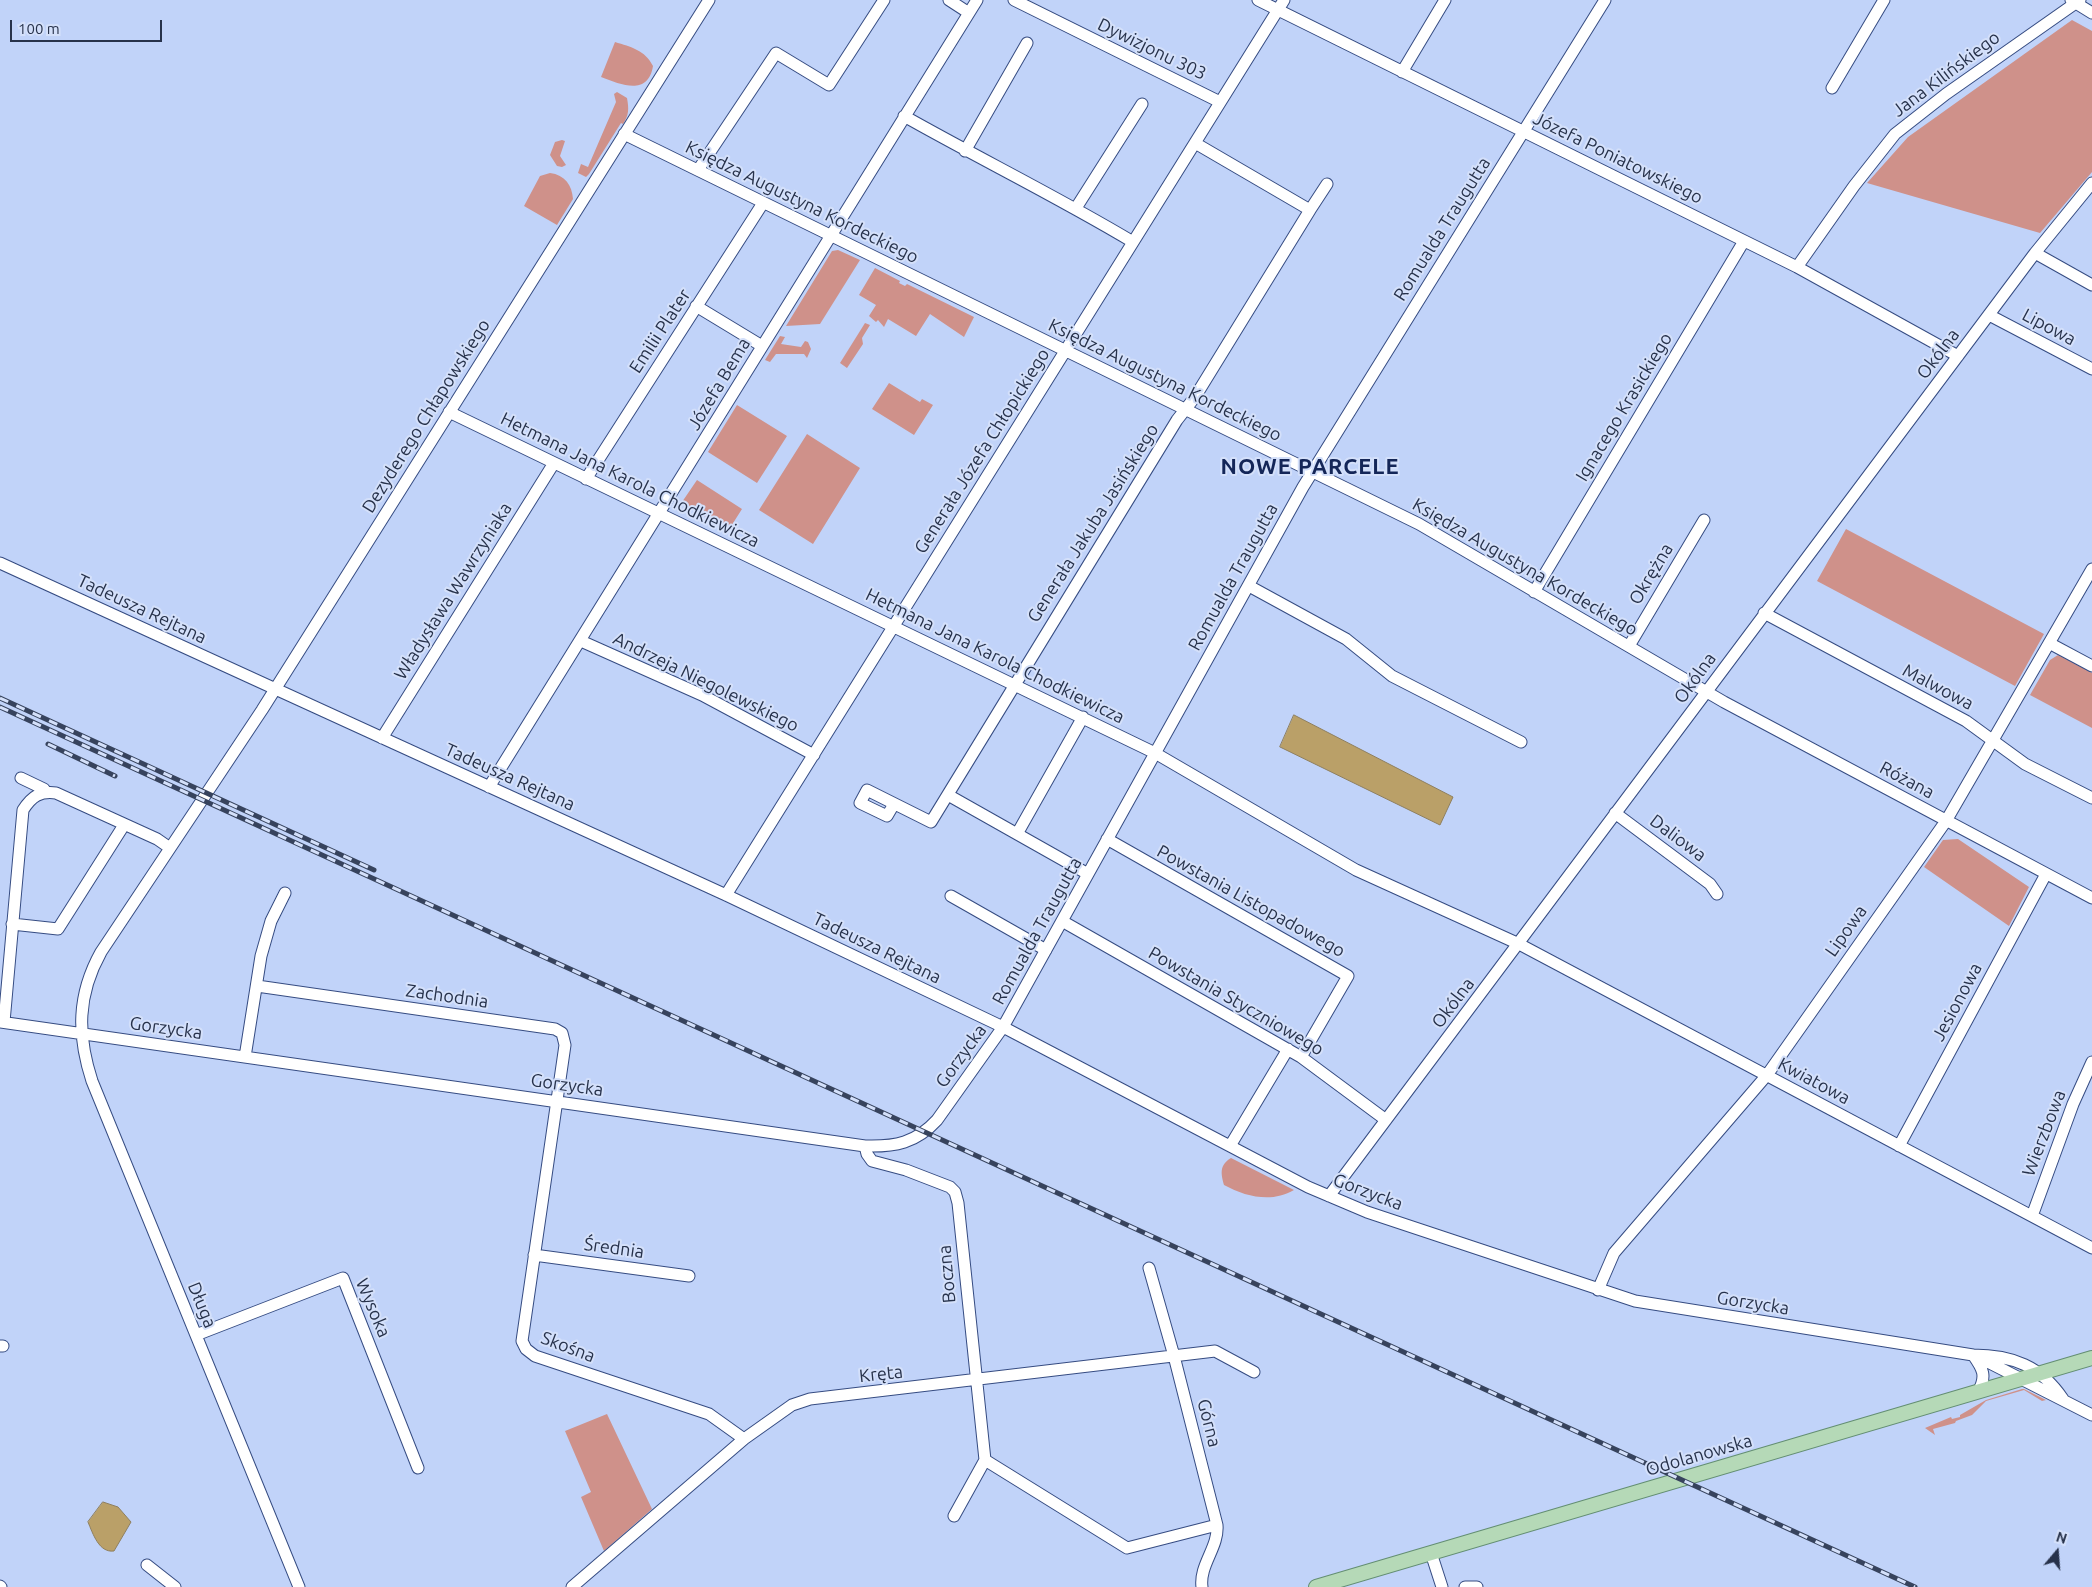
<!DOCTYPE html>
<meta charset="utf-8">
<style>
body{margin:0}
#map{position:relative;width:2092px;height:1587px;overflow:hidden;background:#c1d3f9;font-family:Ubuntu,sans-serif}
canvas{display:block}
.north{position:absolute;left:2032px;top:1527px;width:50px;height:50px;-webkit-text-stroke:4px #d4e0fa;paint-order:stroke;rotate:18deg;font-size:14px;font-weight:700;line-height:20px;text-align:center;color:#27324b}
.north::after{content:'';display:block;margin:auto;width:18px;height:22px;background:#27324b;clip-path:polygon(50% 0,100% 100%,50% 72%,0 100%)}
.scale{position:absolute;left:10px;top:20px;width:152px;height:22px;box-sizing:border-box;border:2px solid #27324b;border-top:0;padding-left:6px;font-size:15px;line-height:18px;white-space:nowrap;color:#27324b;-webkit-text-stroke:4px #d4e0fa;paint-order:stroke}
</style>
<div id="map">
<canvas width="2092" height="1587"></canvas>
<div class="north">N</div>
<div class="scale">100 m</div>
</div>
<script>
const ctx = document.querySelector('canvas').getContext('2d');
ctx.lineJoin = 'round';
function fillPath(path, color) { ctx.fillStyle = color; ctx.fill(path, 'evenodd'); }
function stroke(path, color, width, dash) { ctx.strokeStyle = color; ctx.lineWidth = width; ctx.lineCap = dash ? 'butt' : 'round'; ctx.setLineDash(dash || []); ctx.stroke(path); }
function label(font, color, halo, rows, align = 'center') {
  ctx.font = font + ' Ubuntu,sans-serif'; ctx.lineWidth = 4; ctx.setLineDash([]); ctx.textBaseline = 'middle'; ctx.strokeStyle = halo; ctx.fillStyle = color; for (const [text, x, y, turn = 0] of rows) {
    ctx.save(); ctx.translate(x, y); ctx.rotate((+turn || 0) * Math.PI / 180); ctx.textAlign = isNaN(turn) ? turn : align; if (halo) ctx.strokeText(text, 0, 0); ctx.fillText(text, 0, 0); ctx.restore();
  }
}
fillPath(new Path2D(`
 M2072 20 2092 31V172L2040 233 1867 183 1908 137Z
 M615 42C631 47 645 50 653 66 648 96 622 85 601 77Z
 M617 92 627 98C629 109 629 115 623 124L621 123 589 174 586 177 578 173 581 164 588 167 616 102 614 94Z
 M562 140 565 141 560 156 566 165 562 167 557 166 550 155 555 142Z
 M550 173C565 175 572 185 573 199L557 225 524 206 540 176Z
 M838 250 860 260 820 324 786 326 832 251Z
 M875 268 900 281 899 283 905 286 907 284 974 317 964 337 930 314 916 336 888 319 884 327 878 320 876 322 869 316 876 305 859 295Z
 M865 323 870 325 862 338 863 344 847 368 840 363Z
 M780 336 785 337 781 344 801 347 805 341 808 342 811 349 807 358 804 354H776L770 362 765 360Z
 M889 383 920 402 922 399 933 405 914 435 872 409Z
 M737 405 787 436 757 483 708 452Z
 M807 434 860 468 813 544 759 510Z
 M697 480 742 509 728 531 682 502Z
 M1846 529 2044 634 2015 686 1817 581Z
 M2058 655 2092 673V728L2030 695 2050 660Z
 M1958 839 2029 887 2009 926 1924 867 1943 840Z
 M1231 1158 1294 1190C1272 1203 1246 1197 1224 1185 1221 1174 1219 1165 1231 1158Z
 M2022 1389H2024L2046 1400 2042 1401 2024 1390 1986 1401 1972 1415 1956 1421 1955 1423 1933 1429 1935 1435 1925 1428 1951 1417 1952 1419 1960 1417V1415L1986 1400Z
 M607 1414 652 1509 604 1551 581 1497 591 1492 565 1431Z`), '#cf918a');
const water = new Path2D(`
 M1294 715 1453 797 1440 825 1280 747Z
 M103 1502 118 1507 131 1522 114 1551C99 1553 93 1534 88 1522Z`);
fillPath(water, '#baa068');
stroke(water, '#8e7f5f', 1);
const minor = new Path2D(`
 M949 0 969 13
 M1014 0 1220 102
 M1258 0 1797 267 1958 356
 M2071 0 2092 13
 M1402 72 1445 0
 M1832 88 1884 0
 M904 116C980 159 1058 197 1133 242
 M624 134 1419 524 1724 702 2092 898
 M965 151 1027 43
 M698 170 776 53 829 85 884 0
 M1076 208 1142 104
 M1310 210 1327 184
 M2035 253 2092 285
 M1797 267 1854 186 1895 134 1946 94 2080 0
 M696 306 762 346
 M1989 315 2092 369
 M449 412 1155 753 1356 870 1519 944 2092 1248
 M586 479 763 203
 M0 563 726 895 1003 1027 1308 1187 1367 1212 1635 1301 1973 1355C2012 1355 2041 1366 2063 1399
 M1249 586 1346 639 1392 676 1521 742
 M1534 592 1744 241
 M1764 613 1966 721 2025 764 2092 798
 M581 641 702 695 814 755
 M2049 643 2092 666
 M1629 646 1704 520
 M382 738 554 463
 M21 778 44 789 46 792
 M489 787 977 0
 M948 795 1088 874
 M894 804 887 816 860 803 867 790 931 822 1177 420 1195 397 1310 210 1195 143
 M1615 813 1710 884 1717 894
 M1017 834 1083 717
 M1107 839 1348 976 1301 1057
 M726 895 1284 0
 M951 896 1046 950
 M1062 921 1301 1057 1386 1120
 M12 924 58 929 124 825
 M257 986 555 1029 562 1033 565 1045 522 1341 526 1349 535 1356 709 1414 744 1439
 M0 1022 865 1146C895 1147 916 1143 937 1120L1003 1027 1303 487 1605 0
 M4 1022 23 810C32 796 40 791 56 793L157 839 170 848
 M245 1057 261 956 271 921 285 893
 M865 1146 867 1154 872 1161 906 1170 950 1187 955 1192 958 1203 985 1460 1127 1548 1217 1525
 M1230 1146 1288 1049
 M1899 1146 2046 874
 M1329 1196 2035 253 2092 183
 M2032 1216 2073 1104 2092 1062
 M534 1255 689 1276
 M1149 1268 1174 1356 1217 1525C1219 1547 1199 1565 1202 1587
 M1598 1290 1614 1253 1767 1075 1946 821 2092 569
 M196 1335 343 1278 418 1468
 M0 1346H3
 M1973 1355C1983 1369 1987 1376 1978 1392
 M1982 1359 2092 1415
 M954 1516 985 1460
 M1431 1553 1442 1587
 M147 1565 175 1587
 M0 1586 1 1587
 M299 1587 92 1081C77 1035 77 995 101 952L262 710 709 0
 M572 1587 744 1439 792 1405 810 1399 1215 1351 1254 1372
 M1465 1587H1477`);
const major = new Path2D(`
 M1316 1587 2092 1358`);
stroke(minor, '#364c82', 13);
stroke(major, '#638e72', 16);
stroke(minor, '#fff', 11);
stroke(major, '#b5d9b7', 14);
const rail = new Path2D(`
 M0 698 374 870
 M0 707 1915 1587
 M48 744 115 776`);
stroke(rail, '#37435d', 5);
stroke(rail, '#d4e0fa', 3, [9]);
label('18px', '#27324b', '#d4e0fa', [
 ["Dywizjonu 303",1152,49,26],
 ["Jana Kilińskiego",1946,74,-37],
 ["Józefa Poniatowskiego",1618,158,26],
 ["Księdza Augustyna Kordeckiego",802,202,26],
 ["Romualda Traugutta",1442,229,-58],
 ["Lipowa",2049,327,28],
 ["Emilii Plater",660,331,-57],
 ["Okólna",1938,354,-53],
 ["Księdza Augustyna Kordeckiego",1165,380,26],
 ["Józefa Bema",719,384,-59],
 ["Ignacego Krasickiego",1624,407,-59],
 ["Dezyderego Chłapowskiego",426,416,-58],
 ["Generała Józefa Chłopickiego",982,451,-58],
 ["Hetmana Jana Karola Chodkiewicza",630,480,26],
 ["Generała Jakuba Jasińskiego",1093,523,-58],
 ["Księdza Augustyna Kordeckiego",1525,567,30],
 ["Okrężna",1651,574,-59],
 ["Romualda Traugutta",1233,577,-61],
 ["Władysława Wawrzyniaka",453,591,-58],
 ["Tadeusza Rejtana",142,609,25],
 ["Hetmana Jana Karola Chodkiewicza",995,656,26],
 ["Okólna",1695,678,-54],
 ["Andrzeja Niegolewskiego",706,682,26],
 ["Malwowa",1938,687,28],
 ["Tadeusza Rejtana",510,777,24],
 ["Różana",1907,780,28],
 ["Daliowa",1678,838,37],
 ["Powstania Listopadowego",1251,901,29],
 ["Romualda Traugutta",1037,931,-61],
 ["Lipowa",1846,931,-55],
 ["Tadeusza Rejtana",877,948,26],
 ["Zachodnia",447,996,8],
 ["Powstania Styczniowego",1236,1001,30],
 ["Jesionowa",1957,1002,-62],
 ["Okólna",1453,1003,-53],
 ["Gorzycka",166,1028,8],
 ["Gorzycka",961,1056,-54],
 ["Kwiatowa",1814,1081,28],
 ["Gorzycka",567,1085,8],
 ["Wierzbowa",2044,1133,-69],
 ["Gorzycka",1368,1192,21],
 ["Średnia",614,1248,8],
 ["Boczna",947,1274,-95],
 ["Gorzycka",1753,1303,9],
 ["Długa",202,1305,68],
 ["Wysoka",373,1308,67],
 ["Skośna",568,1347,21],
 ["Kręta",881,1374,-6],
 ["Górna",1209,1423,76],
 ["Odolanowska",1699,1455,-16]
]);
ctx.letterSpacing = '1px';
label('bold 22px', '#142658', '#d4e0fa', [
 ["NOWE PARCELE",1310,467]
]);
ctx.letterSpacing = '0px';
</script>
